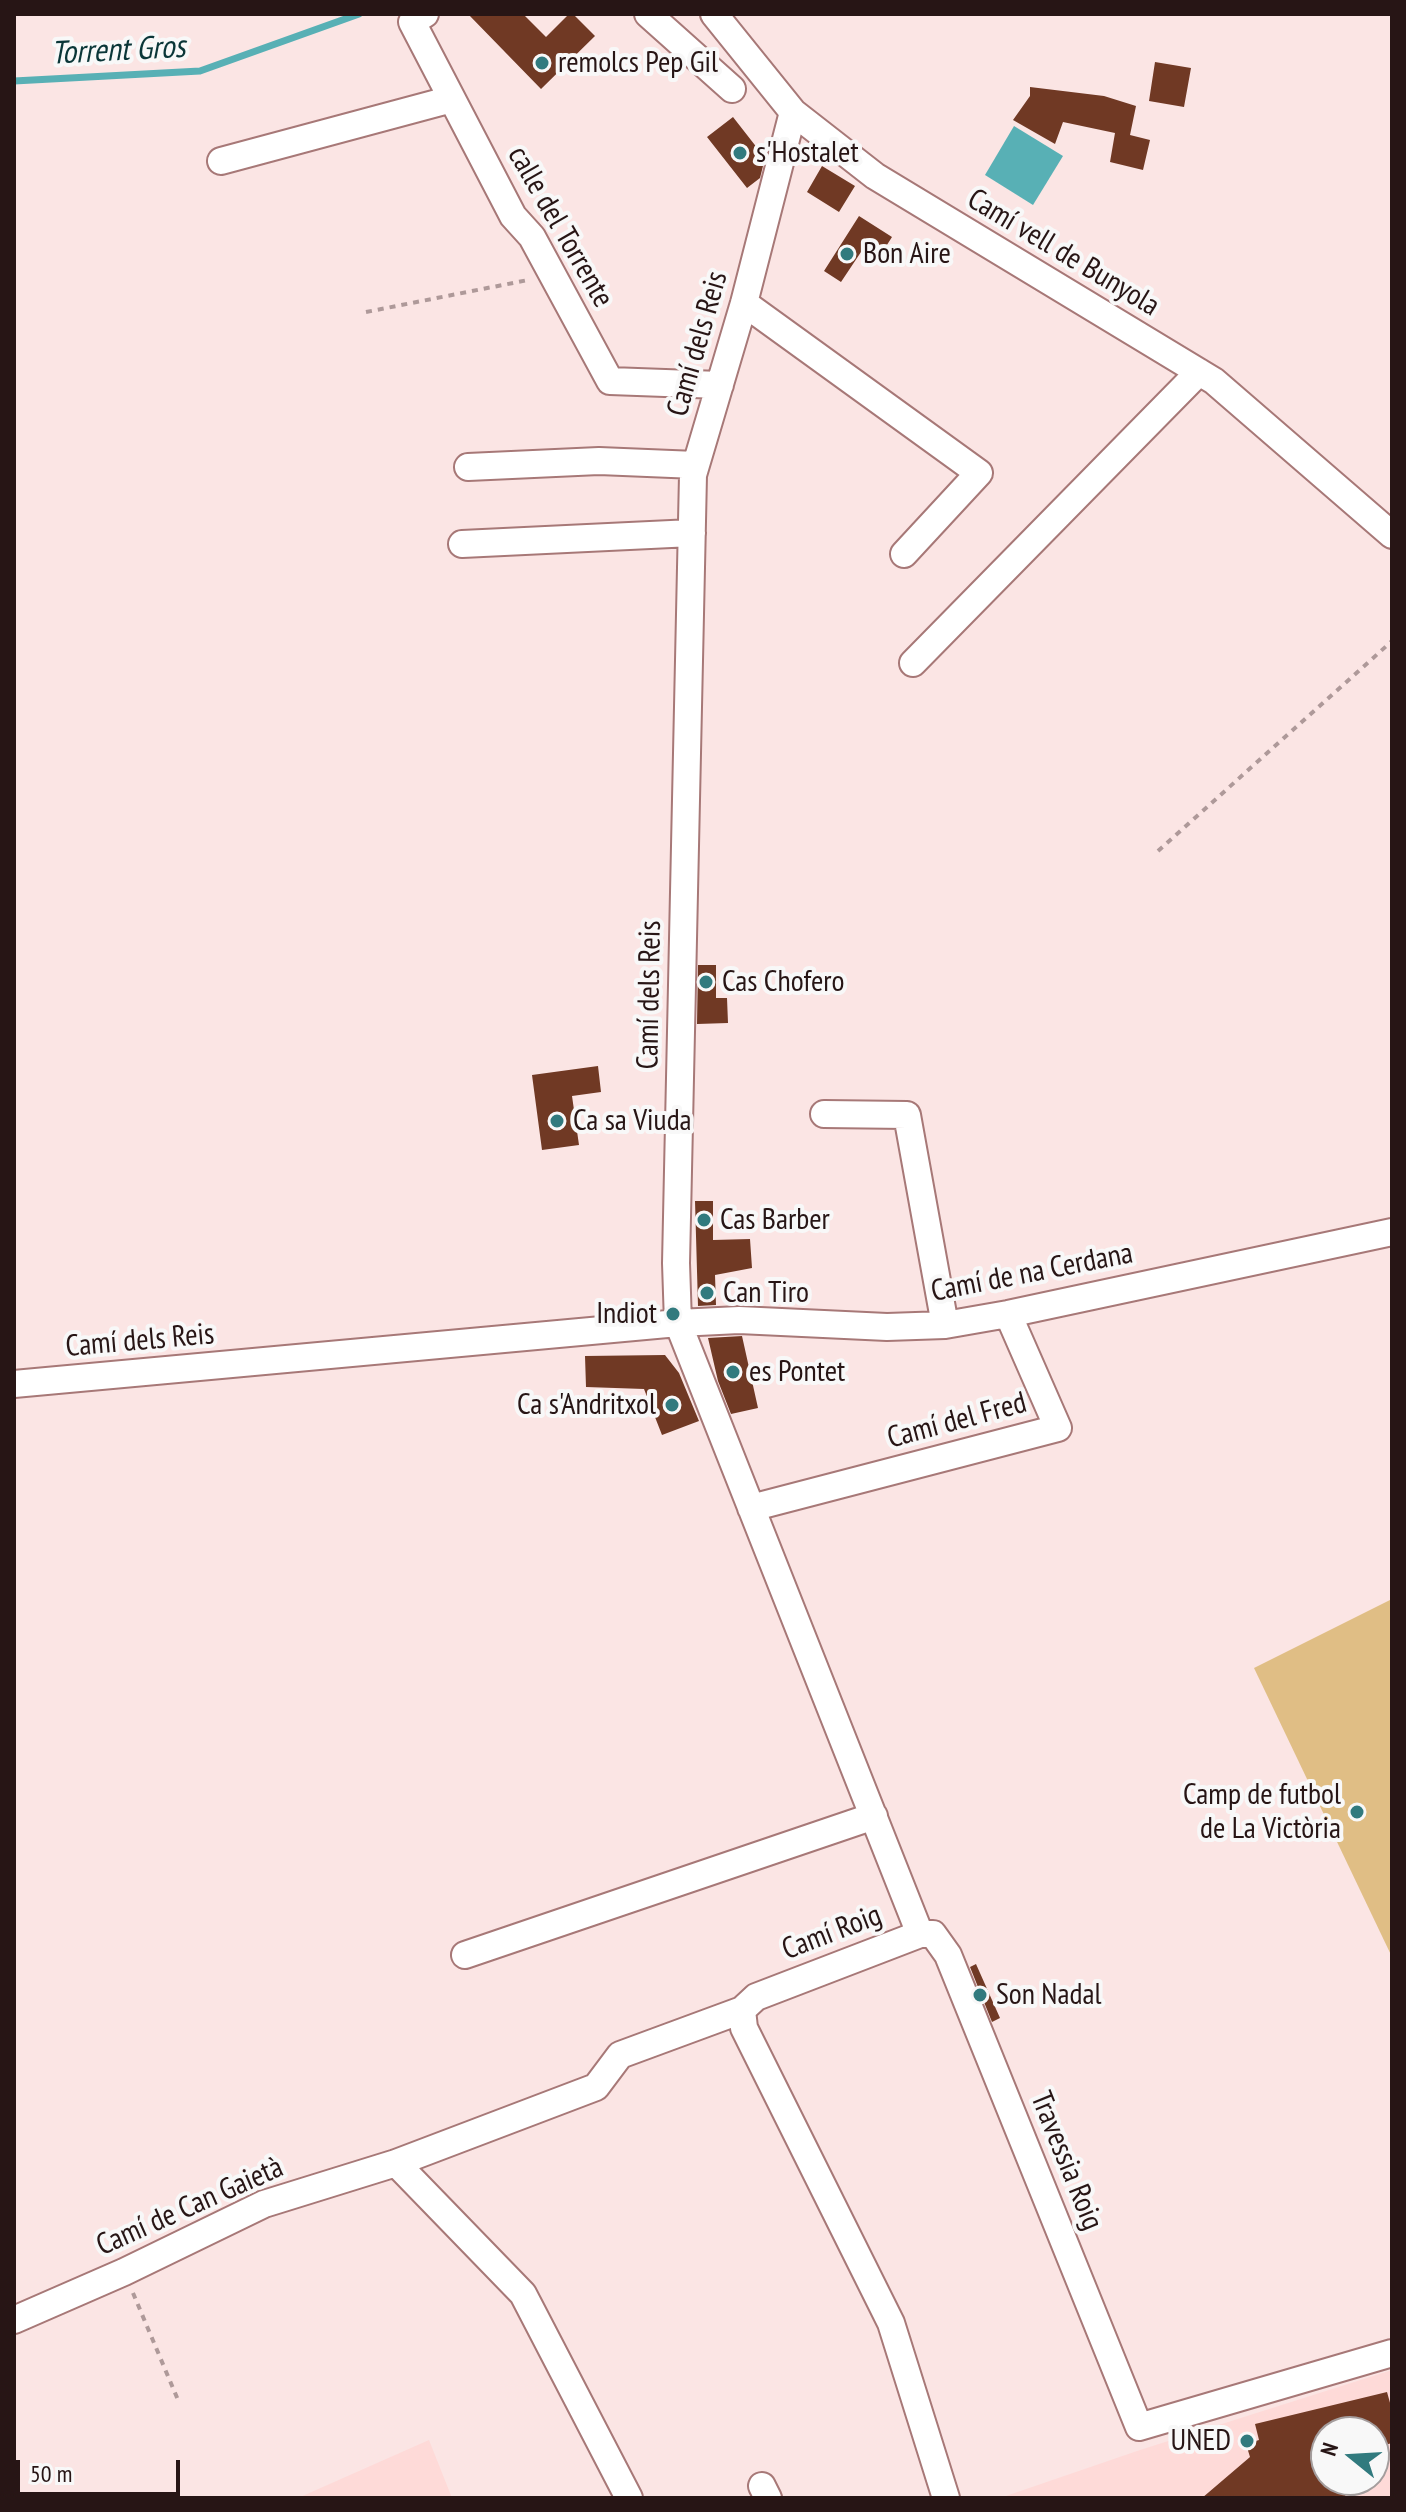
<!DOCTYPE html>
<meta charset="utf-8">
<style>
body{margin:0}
#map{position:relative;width:1406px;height:2512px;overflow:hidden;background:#fbe5e4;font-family:"PT Sans Narrow",sans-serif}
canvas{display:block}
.frame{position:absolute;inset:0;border:16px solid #271515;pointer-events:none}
.north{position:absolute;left:1310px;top:2416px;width:80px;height:80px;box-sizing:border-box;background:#f8f8f8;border:2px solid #a49d9d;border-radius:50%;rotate:288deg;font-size:22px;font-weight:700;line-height:32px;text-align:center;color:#271515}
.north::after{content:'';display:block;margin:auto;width:28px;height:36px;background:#317a7e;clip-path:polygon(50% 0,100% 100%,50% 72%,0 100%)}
.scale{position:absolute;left:16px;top:2460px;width:164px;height:36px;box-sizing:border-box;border:4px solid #271515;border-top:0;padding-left:10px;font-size:24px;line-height:28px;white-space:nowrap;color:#271515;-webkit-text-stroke:6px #f8f8f8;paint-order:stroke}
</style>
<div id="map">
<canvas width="1406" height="2512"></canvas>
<div class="frame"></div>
<div class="north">N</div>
<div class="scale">50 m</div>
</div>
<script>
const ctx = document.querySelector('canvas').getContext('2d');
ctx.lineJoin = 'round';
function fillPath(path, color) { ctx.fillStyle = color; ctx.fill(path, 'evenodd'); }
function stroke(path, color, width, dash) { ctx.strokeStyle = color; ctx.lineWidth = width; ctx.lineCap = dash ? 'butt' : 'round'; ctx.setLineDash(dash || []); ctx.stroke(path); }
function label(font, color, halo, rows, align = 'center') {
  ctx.font = font + ' "PT Sans Narrow",sans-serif'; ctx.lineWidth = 8; ctx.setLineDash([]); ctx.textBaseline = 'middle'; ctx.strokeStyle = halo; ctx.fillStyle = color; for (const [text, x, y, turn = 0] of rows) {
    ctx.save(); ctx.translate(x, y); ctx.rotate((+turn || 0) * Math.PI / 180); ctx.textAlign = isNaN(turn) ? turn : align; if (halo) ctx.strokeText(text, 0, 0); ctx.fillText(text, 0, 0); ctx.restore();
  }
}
fillPath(new Path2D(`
 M1392 2370V2498H1000L1140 2450ZM1326 2432H1374V2480H1326Z
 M429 2440 452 2498H298Z`), '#fedad8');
fillPath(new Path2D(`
 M1392 1599V1957L1254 1668Z`), '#e0be85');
fillPath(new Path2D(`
 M1014 126 1063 156 1033 205 985 175Z`), '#58b0b5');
stroke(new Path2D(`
 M14 81 200 71 359 14`), '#58b0b5', 7);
fillPath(new Path2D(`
 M468 14H523L546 37 569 14H573L595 36 541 89Z
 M1155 62 1191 68 1184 107 1149 101Z
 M1030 87 1104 96 1136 106 1130 135 1150 140 1143 170 1110 162 1115 133 1063 122 1055 144 1013 120 1030 96Z
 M733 117 765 158 760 178 747 188 707 137Z
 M822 166 855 186 839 212 807 192Z
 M859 216 892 237 878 259 863 249 841 282 824 271Z
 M698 965H716V998H727L728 1023 697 1024Z
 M598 1066 601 1092 572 1096 579 1145 542 1150 532 1075Z
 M695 1201H713V1240L750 1239 752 1268 715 1275 716 1305 698 1306Z
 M742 1336 758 1408 731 1414 718 1381 708 1338Z
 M665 1355 679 1373 699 1421 662 1435 644 1389 586 1387 585 1356Z
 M976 1964 1000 2018 992 2022 970 1967Z
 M1387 2392 1392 2410V2443L1374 2448V2432H1326V2480H1341L1346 2498H1202L1250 2457 1246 2444 1259 2440 1255 2424Z`), '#703924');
const minor = new Path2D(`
 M425 14 412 22 513 216 532 237 610 381 720 385
 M648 14 732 89
 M714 14 793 112 875 176 1214 381 1392 535
 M793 112 744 303 693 475 676 1263 678 1323 920 1934 756 1997 742 2010 744 2028 891 2323 946 2498
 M221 161 452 99
 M744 303 979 473 904 554
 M468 467 599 461 696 465
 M462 544 692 533
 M913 663 1199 372
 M824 1114 907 1115 945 1325
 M14 1384 678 1323 739 1320 887 1327 945 1325 1008 1314 1392 1232
 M751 1508 1058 1428 1008 1314
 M920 1934H933L948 1955 1139 2427 1392 2353
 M465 1955 874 1816
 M396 2163 523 2294 629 2498
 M14 2320 124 2272 264 2204 396 2163 596 2087 620 2055 742 2010
 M762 2486 768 2498`);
stroke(minor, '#a77877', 30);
stroke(new Path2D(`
 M366 312 528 280
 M1158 851 1392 641
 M133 2293 178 2400`), '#ae9999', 4, [6, 6]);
stroke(minor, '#fff', 26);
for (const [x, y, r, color] of [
 [542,63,8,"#317a7e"],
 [740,153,8,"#317a7e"],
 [847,254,8,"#317a7e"],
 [706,982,8,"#317a7e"],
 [557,1121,8,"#317a7e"],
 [704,1220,8,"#317a7e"],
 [707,1293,8,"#317a7e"],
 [673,1314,8,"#317a7e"],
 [733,1372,8,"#317a7e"],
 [672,1405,8,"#317a7e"],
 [1357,1812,8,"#317a7e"],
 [980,1995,8,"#317a7e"],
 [1247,2441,8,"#317a7e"]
]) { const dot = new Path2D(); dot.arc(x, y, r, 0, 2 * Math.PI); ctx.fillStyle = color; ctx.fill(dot); stroke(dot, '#f8f8f8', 3); }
label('30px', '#271515', '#f8f8f8', [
 ["remolcs Pep Gil",558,63],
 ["s'Hostalet",756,153],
 ["Bon Aire",863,254],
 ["Cas Chofero",722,982],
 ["Ca sa Viuda",573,1121],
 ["Cas Barber",720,1220],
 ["Can Tiro",723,1293],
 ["Indiot",657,1314,"right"],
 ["es Pontet",749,1372],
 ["Ca s'Andritxol",656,1405,"right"],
 ["Camp de futbol",1341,1795,"right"],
 ["de La Victòria",1341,1829,"right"],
 ["Son Nadal",996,1995],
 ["UNED",1231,2441,"right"]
], 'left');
label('30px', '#271515', '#f8f8f8', [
 ["calle del Torrente",560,227,60],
 ["Camí vell de Bunyola",1063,253,31],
 ["Camí dels Reis",698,344,-74],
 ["Camí dels Reis",650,995,-89],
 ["Camí de na Cerdana",1032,1273,-11],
 ["Camí dels Reis",140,1341,-5],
 ["Camí del Fred",957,1421,-15],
 ["Camí Roig",832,1933,-21],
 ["Travessia Roig",1066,2161,68],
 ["Camí de Can Gaietà",190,2207,-24]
]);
label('italic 32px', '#0a3638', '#f8f8f8', [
 ["Torrent Gros",118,51,-3]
]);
</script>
